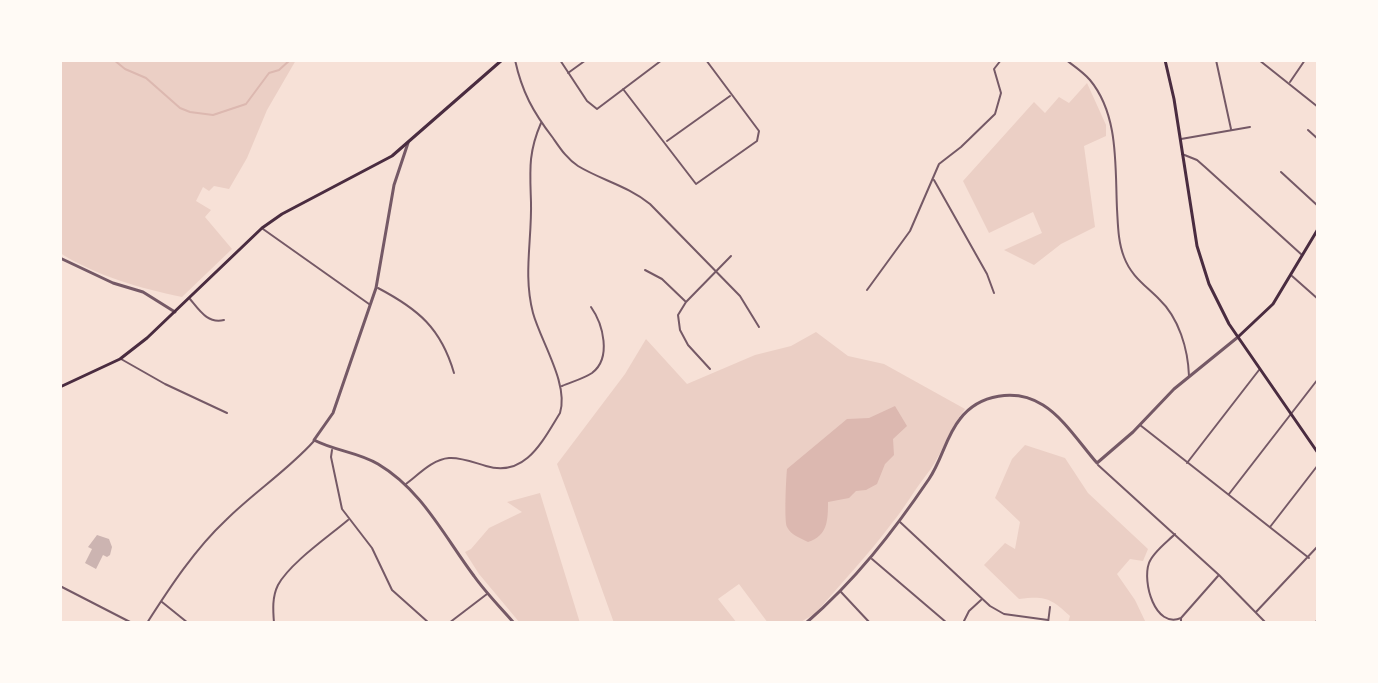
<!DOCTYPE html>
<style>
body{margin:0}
#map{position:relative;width:1378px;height:683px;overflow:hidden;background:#f7e1d7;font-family:"Fira Sans Condensed",sans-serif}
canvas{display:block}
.frame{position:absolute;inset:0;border:62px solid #fffaf5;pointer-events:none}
</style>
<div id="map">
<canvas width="1378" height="683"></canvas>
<div class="frame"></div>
</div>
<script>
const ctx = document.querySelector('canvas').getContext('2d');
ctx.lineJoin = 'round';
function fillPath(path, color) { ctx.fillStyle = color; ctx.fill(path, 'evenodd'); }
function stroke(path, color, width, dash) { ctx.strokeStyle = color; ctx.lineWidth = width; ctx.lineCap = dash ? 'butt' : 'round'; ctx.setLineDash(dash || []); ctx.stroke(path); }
fillPath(new Path2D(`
 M60 60H296L267 110 247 158 229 189 214 186 209 191 203 187 196 201 211 210 205 217 232 249 182 297C139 288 97 276 60 253Z
 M1087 83 1106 125V136L1084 146 1095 227 1061 244 1034 265 1004 250 1042 233 1033 212 989 233 963 181 1034 102 1045 113 1059 97 1069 103Z
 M816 332 848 356 884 364 965 409C948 430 942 457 924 478 913 492 904 509 892 523 869 554 841 583 816 613L799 623H768L739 584 718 599 737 623H614L557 464 625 374 646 339 687 384 755 355 791 346Z
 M1025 445 1065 458 1088 493 1148 549 1143 561 1130 559 1117 574 1135 600 1146 623H1068L1070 616C1050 598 1046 596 1019 599L984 565 1005 543 1015 549 1020 522 995 498 1012 459Z
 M540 493 580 623H520L479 574 465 552 471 549 489 528 522 512 507 502Z`), '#ebcfc5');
fillPath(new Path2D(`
 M895 406 907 426 893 439 894 455 885 464 877 484 866 490 856 491 849 498 828 502C828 519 828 536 808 542 800 538 791 535 787 527 784 522 786 478 787 469L847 419 869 418Z`), '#dcb8b0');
stroke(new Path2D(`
 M114 60 125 69 146 78 180 108 190 112 213 115 246 104 269 73 279 70 290 60`), '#dcb8b0', 2);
fillPath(new Path2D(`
 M97 535 109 539 112 547 110 555 107 557 103 555 96 569 85 563 92 549 88 547Z`), '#ccb4b1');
stroke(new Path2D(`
 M515 60C522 92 533 112 553 138 560 148 567 159 578 166 601 180 628 186 650 204L740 296 759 327
 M560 60 587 101 597 109 662 60
 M1066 60C1074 66 1083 72 1090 80 1119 115 1115 166 1117 209 1118 225 1118 242 1124 257 1131 276 1145 285 1159 299 1179 318 1188 349 1189 376
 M1216 60 1231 129
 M1259 60 1318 107
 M568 73 586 60
 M1290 82 1305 60
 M623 89 696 184 757 141 759 131 706 60
 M1308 130 1318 139
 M1181 139 1250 127
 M667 141 730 96
 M1182 154 1197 160 1205 167 1302 255
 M1281 172 1318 206
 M934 180 987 274 994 293
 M263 229 369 304
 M645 270 662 279 685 301
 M1292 276 1318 299
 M378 288C418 309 441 328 454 373
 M867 290 910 231 939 164 961 147 995 114 1001 93 994 69 1001 60
 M190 299C200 311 208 324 224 320
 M121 359 165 384 227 413
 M710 369 688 345 680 330 678 315 686 302 731 256
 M562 386C571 382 583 379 592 373 612 358 603 324 591 307
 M1140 425 1309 558
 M332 450 331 457 342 509 372 548 392 590 429 623
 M1187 463 1259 370
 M1098 465 1219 575 1266 623
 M406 484C418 475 433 459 449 458 461 457 475 463 486 466 525 478 542 442 560 413 569 384 541 342 533 313 523 275 532 240 531 202 530 171 528 153 541 123
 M1229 494 1318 379
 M900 522 990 606 1004 614 1048 620
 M1270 527 1318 465
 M1175 534C1167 542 1153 552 1149 563 1142 582 1155 629 1181 618V623
 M872 559 947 623
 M60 586 132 623
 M841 592 870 623
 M162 602 188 623
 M1256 612 1318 546
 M1181 618 1218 576
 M147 623C170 587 195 549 226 520 254 492 287 471 314 441
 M274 623C273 610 272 597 278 585 290 563 328 537 348 520
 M449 623 487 594
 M963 623 969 611 981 600
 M1048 623 1050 607
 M1315 623 1318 619`), '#755966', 2);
stroke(new Path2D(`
 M408 143 394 185 376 288 333 413 314 440C335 451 358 452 378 464 422 490 444 536 474 576 486 593 501 608 514 623
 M60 258 113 283 143 292 175 312
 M806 623C855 581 893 532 929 479 942 460 946 436 960 419 979 394 1016 388 1043 405 1064 418 1081 445 1097 463L1133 432 1174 389 1238 337`), '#755966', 3);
stroke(new Path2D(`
 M1165 60 1174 99 1197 246 1209 284 1229 324 1318 453
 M1238 337 1273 304 1318 229
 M60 387 120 359 147 338 262 228 282 214 392 156 502 60`), '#4a2c40', 3);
</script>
